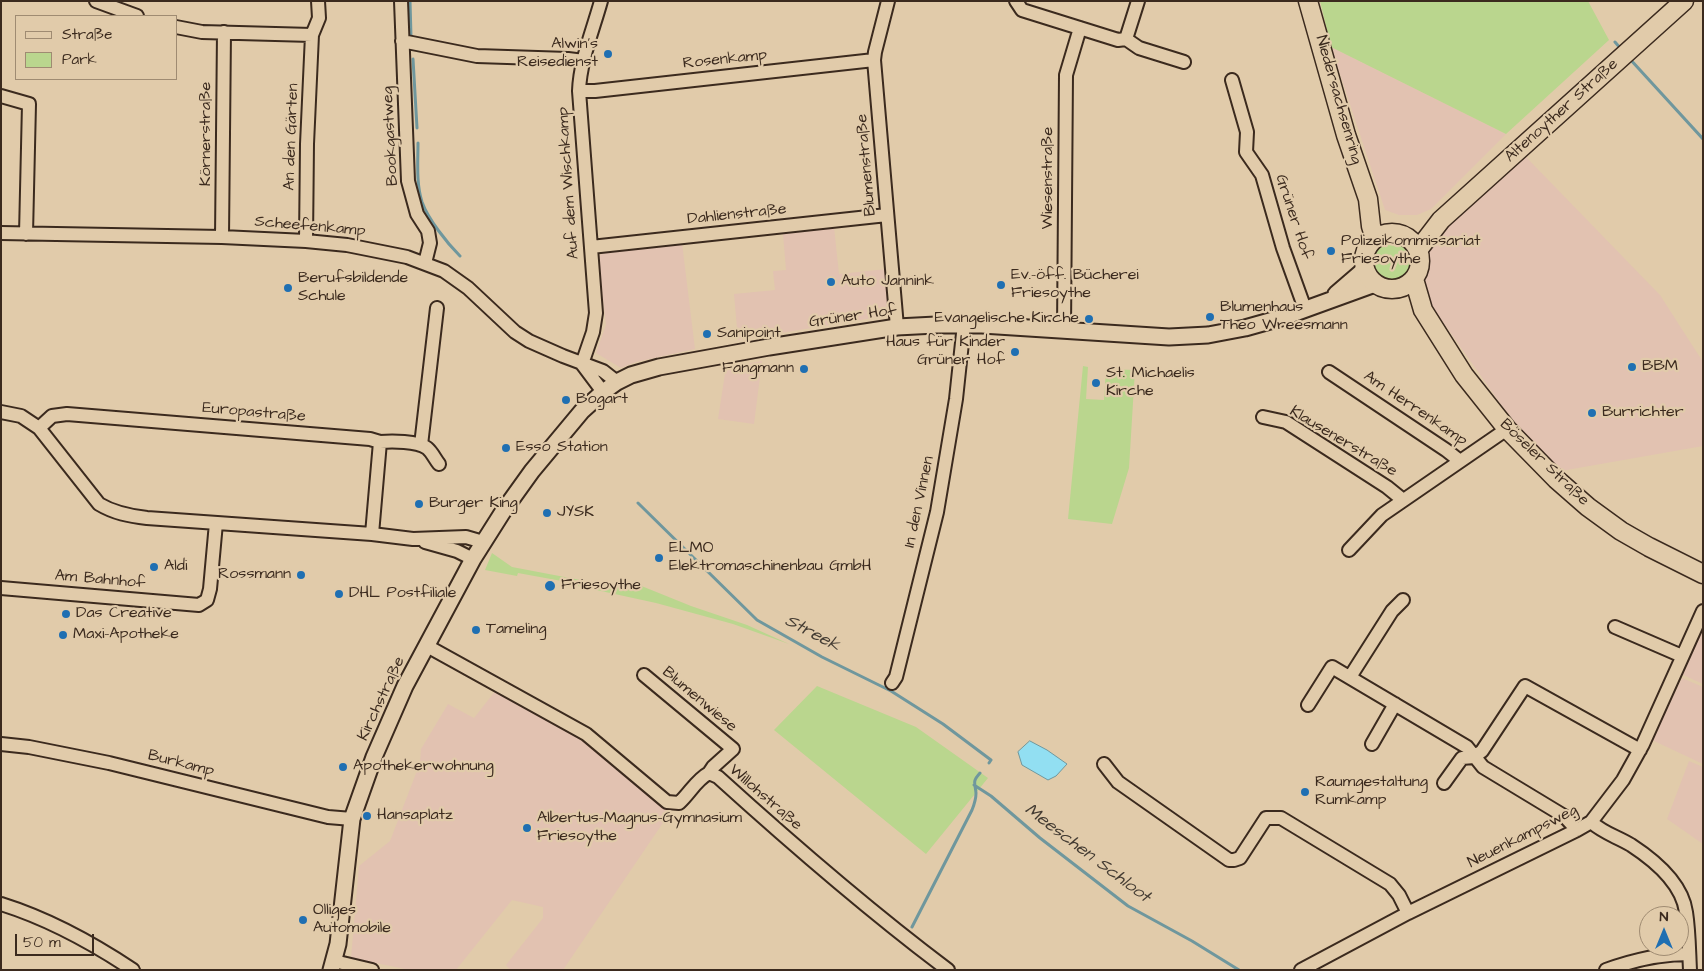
<!DOCTYPE html>
<meta charset="utf-8">
<style>
body{margin:0}
#map{position:relative;width:1704px;height:971px;overflow:hidden;background:#e1cbaa;font-family:"Architects Daughter",sans-serif}
canvas{display:block}
.frame{position:absolute;inset:0;border:2px solid #3b2a1e;pointer-events:none}
.legend{position:absolute;left:15px;top:15px;width:162px;height:65px;box-sizing:border-box;background:#e1cbaa;border:1px solid #9f8b72;margin:0;padding:6px 9px;list-style:none;font-size:15px;color:#3b2a1e}
.legend li{display:flex;align-items:center;gap:10px;height:25px}
.legend b{width:25px;border:1px solid #9f8b72}
.north{position:absolute;left:1639px;top:906px;width:50px;height:50px;box-sizing:border-box;background:#e1cbaa;border:1px solid #9f8b72;border-radius:50%;rotate:0deg;font-size:14px;font-weight:700;line-height:20px;text-align:center;color:#3b2a1e}
.north::after{content:'';display:block;margin:auto;width:18px;height:22px;background:#1f6fb2;clip-path:polygon(50% 0,100% 100%,50% 72%,0 100%)}
.scale{position:absolute;left:15px;top:934px;width:79px;height:22px;box-sizing:border-box;border:2px solid #3b2a1e;border-top:0;padding-left:6px;font-size:15px;line-height:18px;white-space:nowrap;color:#3b2a1e;-webkit-text-stroke:4px #e1cbaa;paint-order:stroke}
</style>
<div id="map">
<canvas width="1704" height="971"></canvas>
<div class="frame"></div>
<ul class="legend">
<li><b style="height:6px;background:#e1cbaa"></b>Straße</li>
<li><b style="height:14px;background:#bad68e"></b>Park</li>
</ul>
<div class="north">N</div>
<div class="scale">50 m</div>
</div>
<script>
const ctx = document.querySelector('canvas').getContext('2d');
ctx.lineJoin = 'round';
function fillPath(path, color) { ctx.fillStyle = color; ctx.fill(path, 'evenodd'); }
function stroke(path, color, width, dash) { ctx.strokeStyle = color; ctx.lineWidth = width; ctx.lineCap = dash ? 'butt' : 'round'; ctx.setLineDash(dash || []); ctx.stroke(path); }
function label(font, color, halo, rows, align = 'center') {
  ctx.font = font + ' "Architects Daughter",sans-serif'; ctx.lineWidth = 4.5; ctx.setLineDash([]); ctx.textBaseline = 'middle'; ctx.strokeStyle = halo; ctx.fillStyle = color; for (const [text, x, y, turn = 0] of rows) {
    ctx.save(); ctx.translate(x, y); ctx.rotate((+turn || 0) * Math.PI / 180); ctx.textAlign = isNaN(turn) ? turn : align; if (halo) ctx.strokeText(text, 0, 0); ctx.fillText(text, 0, 0); ctx.restore();
  }
}
fillPath(new Path2D(`
 M1331 47 1506 134 1431 209 1417 215H1399L1385 210Z
 M1526 157 1660 295 1703 362V446L1561 471 1523 432 1502 406 1426 298 1422 277 1426 253 1436 237Z
 M834 227 839 274 887 269 891 315 738 340 734 294 775 290 773 271 786 270 783 234Z
 M682 243 695 349 636 362 621 368 596 353 606 325 598 257 605 251Z
 M762 361 754 424 718 419 726 367Z
 M1703 620V684L1679 673Z
 M1682 678 1703 687V764L1652 740Z
 M496 690 588 741 671 811 563 970H510L506 965 543 918V907L512 900 456 970H410L351 958 359 866 390 841 420 763 421 749 448 704 474 718Z
 M1689 761 1703 767V844L1667 819Z`), '#e2c2b1');
fillPath(new Path2D(`
 M1320 1H1588L1609 40 1506 134 1331 47Z
 M1372 261a20 20 0 1 1 40 0a20 20 0 1 1-40 0Z
 M1083 366 1088 367 1086 399 1104 400 1106 369 1135 370 1129 468 1112 524 1068 519Z
 M492 553 512 567 633 590 639 585 691 606 747 625 789 644 733 624 656 603 578 586V584L518 573 517 576 485 570Z
 M817 686 916 727 988 778 926 854 774 730Z`), '#bad68e');
const water = new Path2D(`
 M1030 741 1047 750 1067 764 1056 776 1048 780 1022 765 1018 752Z`);
fillPath(water, '#92dff2');
stroke(water, '#6f979d', 1);
stroke(new Path2D(`
 M410 1 411 37
 M1615 42 1621 49
 M1629 58 1703 139
 M413 59 417 128
 M418 143C418 162 416 183 422 202 428 219 447 243 460 256
 M638 503 757 620 822 657 891 691 943 724 991 760 989 763
 M974 785 991 796 1040 838 1128 906 1192 941 1239 970
 M912 927 972 810C974 805 976 798 976 793 975 782 972 782 980 773`), '#6f979d', 3);
const minor = new Path2D(`
 M96 1 137 16
 M401 1 408 181 417 214 428 231 430 243 425 263
 M888 1 875 52 874 60 897 327
 M1016 1 1022 10 1118 40 1126 39 1138 1
 M176 27 202 32 312 35
 M1126 39 1139 48 1184 62
 M402 41 477 56 568 59 584 61
 M1232 80 1247 132 1246 152 1262 175 1283 248 1305 309
 M579 91H595L874 60
 M1 96 29 104 26 234
 M1 233 222 237 306 241 347 245 407 257 444 271 468 288 515 332 529 341 563 356 603 371 617 382
 M222 237 224 32
 M306 241 307 144 312 35 319 18 318 1
 M591 247 887 215
 M1064 330 1066 75 1080 28
 M582 364 593 332 596 313 579 91C580 61 593 30 601 1
 M582 364 603 392
 M1329 372 1446 450 1460 461
 M1 412 21 416 39 428 99 504C114 513 129 516 147 518L372 534 413 539 466 537 483 542
 M1263 417 1286 422 1387 487 1403 500
 M39 428 52 416 67 414 370 439 380 442 372 534
 M380 442C392 441 417 441 427 448 432 452 435 459 439 464
 M421 445 437 308
 M425 542 457 551 473 559
 M1349 550 1382 515 1507 429
 M1 588 199 605 207 600 210 589 216 523
 M1615 627 1682 656
 M427 646 586 734 667 802 679 803C690 793 696 780 709 773L718 777C792 844 868 910 948 970
 M644 675 733 749 713 767 709 773
 M1350 677 1392 611 1403 600
 M892 683 896 677 937 512 956 399 964 324
 M1308 705 1332 667 1467 747 1483 767 1564 816 1577 830
 M1 744 29 747 109 763 328 817 352 819
 M1372 744 1395 704
 M1104 764 1118 782 1229 860H1234L1240 858 1266 818H1281L1390 884 1399 895 1408 913
 M1444 783 1462 758 1474 757 1482 751 1525 686 1640 750
 M1591 822C1605 834 1616 836 1631 845 1654 860 1682 883 1686 912 1689 931 1689 951 1690 970
 M1 904C49 919 91 942 133 970
 M334 961 372 970
 M1301 970 1408 913 1577 830 1591 822 1623 780 1643 744 1703 611
 M1606 970C1633 960 1661 954 1689 954`);
const tertiary = new Path2D(`
 M1336 294 1365 269
 M331 970 338 944 352 819 374 757 405 686 473 559 504 510 532 471 582 411 603 392 617 382 631 375 659 367 769 347 897 327 936 325H982L1169 337 1208 335 1245 328 1284 317 1375 284`);
const secondary = new Path2D(`
 M1308 1 1346 135 1368 199 1371 226 1375 239
 M1364 261a28 28 0 1 1 56 0a28 28 0 1 1-56 0Z
 M1418 250 1441 220 1684 1
 M1414 279 1423 310 1464 375 1507 429 1556 479 1588 507 1621 531 1649 547 1703 574`);
stroke(minor, '#3b2a1e', 16);
stroke(tertiary, '#3b2a1e', 19);
stroke(secondary, '#3b2a1e', 21);
stroke(minor, '#e1cbaa', 12);
stroke(tertiary, '#e1cbaa', 15);
stroke(secondary, '#e1cbaa', 18);
for (const [x, y, r, color] of [
 [608,54,5,"#1f6fb2"],
 [1331,251,5,"#1f6fb2"],
 [831,282,5,"#1f6fb2"],
 [1001,285,5,"#1f6fb2"],
 [288,288,5,"#1f6fb2"],
 [1210,317,5,"#1f6fb2"],
 [1089,319,5,"#1f6fb2"],
 [707,334,5,"#1f6fb2"],
 [1015,352,5,"#1f6fb2"],
 [1632,367,5,"#1f6fb2"],
 [804,369,5,"#1f6fb2"],
 [1096,383,5,"#1f6fb2"],
 [566,400,5,"#1f6fb2"],
 [1592,413,5,"#1f6fb2"],
 [506,448,5,"#1f6fb2"],
 [419,504,5,"#1f6fb2"],
 [547,513,5,"#1f6fb2"],
 [659,558,5,"#1f6fb2"],
 [154,567,5,"#1f6fb2"],
 [301,575,5,"#1f6fb2"],
 [550,586,6,"#1f6fb2"],
 [339,594,5,"#1f6fb2"],
 [66,614,5,"#1f6fb2"],
 [476,630,5,"#1f6fb2"],
 [63,635,5,"#1f6fb2"],
 [343,767,5,"#1f6fb2"],
 [1305,792,5,"#1f6fb2"],
 [367,816,5,"#1f6fb2"],
 [527,828,5,"#1f6fb2"],
 [303,920,5,"#1f6fb2"]
]) { const dot = new Path2D(); dot.arc(x, y, r, 0, 2 * Math.PI); ctx.fillStyle = color; ctx.fill(dot); stroke(dot, '#e1cbaa', 2); }
label('16px', '#3b2a1e', '#e1cbaa', [
 ["Alwin's",598,45,"right"],
 ["Reisedienst",598,63,"right"],
 ["Polizeikommissariat",1341,242],
 ["Friesoythe",1341,260],
 ["Ev.-öff. Bücherei",1011,276],
 ["Friesoythe",1011,294],
 ["Berufsbildende",298,279],
 ["Schule",298,297],
 ["Auto Jannink",841,282],
 ["Blumenhaus",1220,308],
 ["Theo Wreesmann",1220,326],
 ["Evangelische Kirche",1079,319,"right"],
 ["Sanipoint",717,334],
 ["Haus für Kinder",1005,343,"right"],
 ["Grüner Hof",1005,361,"right"],
 ["BBM",1642,367],
 ["Fangmann",794,369,"right"],
 ["St. Michaelis",1106,374],
 ["Kirche",1106,392],
 ["Bogart",576,400],
 ["Burrichter",1602,413],
 ["Esso Station",516,448],
 ["Burger King",429,504],
 ["JYSK",557,513],
 ["ELMO",669,549],
 ["Elektromaschinenbau GmbH",669,567],
 ["Aldi",164,567],
 ["Rossmann",291,575,"right"],
 ["Friesoythe",561,586],
 ["DHL Postfiliale",349,594],
 ["Das Creative",76,614],
 ["Tameling",486,630],
 ["Maxi-Apotheke",73,635],
 ["Apothekerwohnung",353,767],
 ["Raumgestaltung",1315,783],
 ["Rumkamp",1315,801],
 ["Hansaplatz",377,816],
 ["Albertus-Magnus-Gymnasium",537,819],
 ["Friesoythe",537,837],
 ["Olliges",313,911],
 ["Automobile",313,929]
], 'left');
label('16px', '#3b2a1e', '#e1cbaa', [
 ["Rosenkamp",725,60,-6],
 ["Niedersachsenring",1338,100,74],
 ["Altenoyther Straße",1562,111,-42],
 ["Körnerstraße",207,134,-90],
 ["Bookgastweg",391,136,-93],
 ["An den Gärten",292,137,-88],
 ["Blumenstraße",867,165,-95],
 ["Wiesenstraße",1049,178,-90],
 ["Auf dem Wischkamp",569,183,-94],
 ["Dahlienstraße",737,215,-6],
 ["Grüner Hof",1293,217,72],
 ["Scheefenkamp",310,227,5],
 ["Grüner Hof",853,317,-8],
 ["Am Herrenkamp",1415,409,34],
 ["Europastraße",254,413,5],
 ["Klausenerstraße",1343,442,31],
 ["Böseler Straße",1544,463,44],
 ["In den Vinnen",920,502,-78],
 ["Am Bahnhof",100,580,5],
 ["Kirchstraße",382,699,-65],
 ["Blumenwiese",699,700,40],
 ["Burkamp",181,764,14],
 ["Willohstraße",765,798,41],
 ["Neuenkampsweg",1523,837,-27]
]);
label('italic 18px', '#443c33', '#e1cbaa', [
 ["Streek",812,634,28],
 ["Meeschen Schloot",1087,854,37]
]);
</script>
